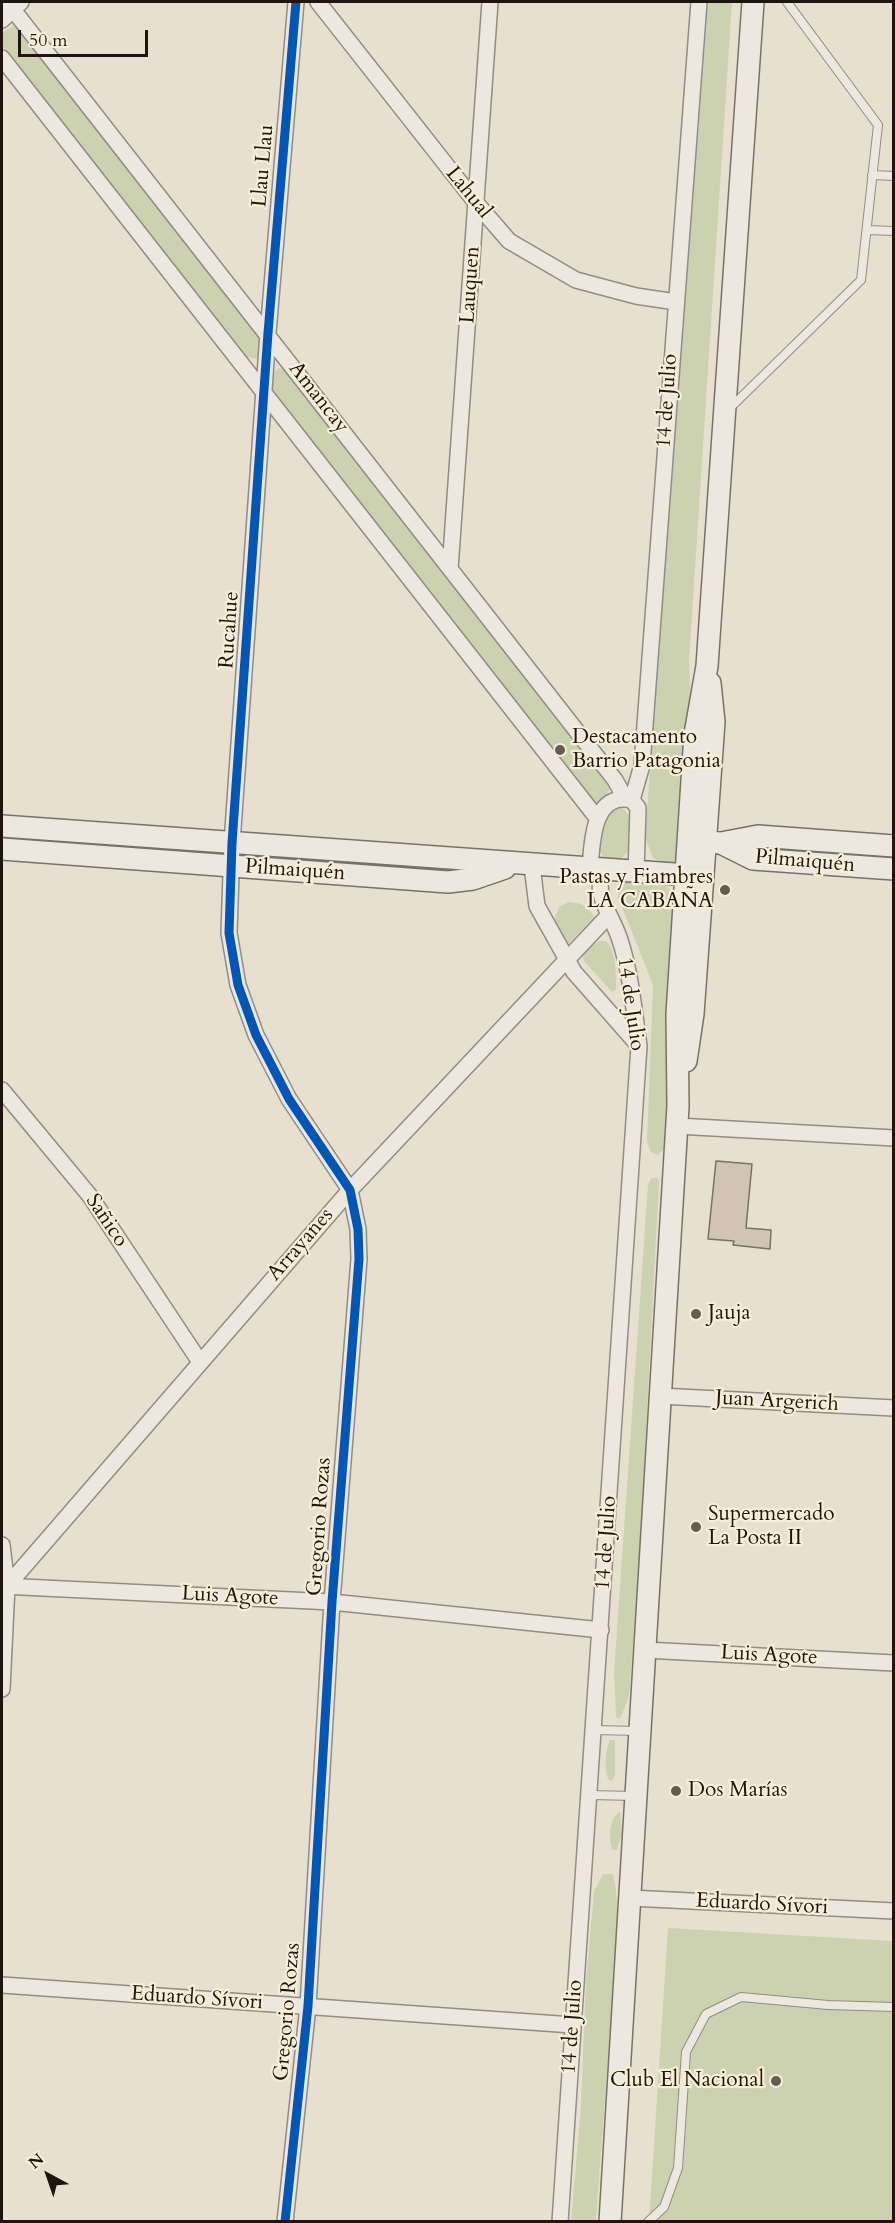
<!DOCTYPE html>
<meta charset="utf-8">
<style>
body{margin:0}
#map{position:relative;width:895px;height:2223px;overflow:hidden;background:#e8e0ce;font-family:Cardo,serif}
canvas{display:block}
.frame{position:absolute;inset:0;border:3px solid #20140f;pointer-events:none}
.north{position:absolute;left:18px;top:2145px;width:60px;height:60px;-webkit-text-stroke:4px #f7eed8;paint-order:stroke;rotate:320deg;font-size:16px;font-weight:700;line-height:24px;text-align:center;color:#20140f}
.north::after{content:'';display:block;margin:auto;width:21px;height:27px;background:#20140f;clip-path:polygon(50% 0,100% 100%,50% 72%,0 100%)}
.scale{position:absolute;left:18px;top:30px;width:130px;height:27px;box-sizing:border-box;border:3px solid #20140f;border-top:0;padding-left:8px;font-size:18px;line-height:21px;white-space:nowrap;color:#20140f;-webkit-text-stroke:4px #f7eed8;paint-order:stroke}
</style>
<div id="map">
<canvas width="895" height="2223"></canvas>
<div class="frame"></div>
<div class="north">N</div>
<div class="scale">50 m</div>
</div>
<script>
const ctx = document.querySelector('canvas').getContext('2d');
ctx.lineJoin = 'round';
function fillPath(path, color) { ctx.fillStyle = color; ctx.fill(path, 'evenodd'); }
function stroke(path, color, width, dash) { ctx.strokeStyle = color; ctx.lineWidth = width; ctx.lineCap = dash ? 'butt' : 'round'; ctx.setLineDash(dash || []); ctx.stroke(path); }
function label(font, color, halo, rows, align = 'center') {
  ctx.font = font + ' Cardo,serif'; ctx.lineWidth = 4.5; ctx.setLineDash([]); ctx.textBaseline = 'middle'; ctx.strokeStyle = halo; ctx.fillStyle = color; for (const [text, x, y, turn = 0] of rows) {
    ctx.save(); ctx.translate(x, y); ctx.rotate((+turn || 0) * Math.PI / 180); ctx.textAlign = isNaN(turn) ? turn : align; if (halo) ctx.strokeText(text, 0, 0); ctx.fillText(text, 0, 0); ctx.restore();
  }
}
fillPath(new Path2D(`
 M708 2H732L689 661 692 728 677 863 665 864 653 858 645 837Z
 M13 26 18 29 261 340 262 356 256 359 244 356 2 45V33Z
 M279 368 288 372 608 784 610 789 603 801 597 803 592 799 269 388 270 376Z
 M619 808 624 809 631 818 628 851 620 860H606L599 851C601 833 600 817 619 808Z
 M2 832 203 850 197 855 2 841Z
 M749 843 893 853V862L749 851Z
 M266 852 456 867 459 870 453 875 259 858Z
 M626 882 665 886 678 895 679 905 665 1149 657 1155 651 1152 647 1141 653 985 618 897 619 888Z
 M569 902C582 903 588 906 594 917L569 943 562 942 553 922 559 907Z
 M599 941H606C617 951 616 975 616 990L612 992 583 960 584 952Z
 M656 1177 659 1181 638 1583 629 1696 620 1719 616 1717 614 1673 648 1184 651 1179Z
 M610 1740H615V1775L612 1781 608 1779C604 1766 605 1753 610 1740Z
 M620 1811 622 1834 617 1850H612C609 1835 608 1821 620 1811Z
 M603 1874H613C621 1908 616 1943 614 1979 609 2060 601 2140 596 2221L571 2222 581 2106 586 1981 594 1891Z
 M668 1928 893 1941V2221L649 2222Z`), '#ccd2b0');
const building = new Path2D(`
 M716 1161 752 1164 746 1228 771 1230 770 1249 733 1245 734 1241 708 1239Z`);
fillPath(building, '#d1c4b5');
stroke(building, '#777168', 1.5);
const lane = new Path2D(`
 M872 175 894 176
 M867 230 894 231
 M730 408 861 280 878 125 787 2
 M594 1730 638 1731
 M589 1795 636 1796
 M648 2222 664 2207 678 2168 686 2052 706 2014 741 1997 828 2005 894 2007`);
const street = new Path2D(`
 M7 2 615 780 625 798
 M318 2 477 204 509 241 576 280 636 296 676 302
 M2 20 21 2
 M2 58 597 818
 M450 569 490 2
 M632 800 642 765 699 2
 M532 866 537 906 574 972 639 1046
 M590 869C592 844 592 791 632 800L638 808 636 872
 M2 1090 90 1196 200 1362
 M677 1126 894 1138
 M660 1396 894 1408
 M2 1545 7 1586 2 1689
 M2 1586 332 1602 601 1630
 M7 1586 350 1190 609 915
 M645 1650 894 1663
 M630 1898 894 1911
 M2 1985 573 2025
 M285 2222 308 2006 332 1602 359 1259 358 1229 350 1190 289 1099 256 1035 238 985 229 933 232 843 268 333 296 2
 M560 2222 639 1046C634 1011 631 974 620 940 611 912 596 902 601 870`);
const secondary = new Path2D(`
 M2 826 702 876
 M691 841 721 843 758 836 894 846
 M721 843 753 859 894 869
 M2 849 448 882 473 879 505 868
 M686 1061 693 1014 714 722 710 683
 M610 2222 678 1106 677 1014 695 734 707 666 753 2`);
stroke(lane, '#928c82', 10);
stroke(street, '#928c82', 18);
stroke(secondary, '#777168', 24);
stroke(lane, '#ece8df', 8);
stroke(street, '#ece8df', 15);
stroke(secondary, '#ece8df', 21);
stroke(new Path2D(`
 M285 2222 308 2006 332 1602 359 1259 358 1229 350 1190 289 1099 256 1035 238 985 229 933 232 843 268 333 296 2`), '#0057b8', 9);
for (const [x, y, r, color] of [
 [560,750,6,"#665b52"],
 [725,890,6,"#665b52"],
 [696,1314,6,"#665b52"],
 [696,1527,6,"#665b52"],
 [676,1791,6,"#665b52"],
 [776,2081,6,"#665b52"]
]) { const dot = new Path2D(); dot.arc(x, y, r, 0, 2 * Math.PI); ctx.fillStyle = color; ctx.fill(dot); stroke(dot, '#f7eed8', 2); }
label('21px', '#20140f', '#f7eed8', [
 ["Llau Llau",264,166,-85],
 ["Lahual",468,193,51],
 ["Lauquen",471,285,-86],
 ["Amancay",318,398,52],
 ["14 de Julio",668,401,-86],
 ["Rucahue",230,630,-86],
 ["Pilmaiquén",805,862,5],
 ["Pilmaiquén",295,871,4],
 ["14 de Julio",630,1004,82],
 ["Sañico",106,1221,56],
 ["Arrayanes",301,1245,-49],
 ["Juan Argerich",777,1402,3],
 ["Gregorio Rozas",320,1527,-86],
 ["14 de Julio",607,1543,-86],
 ["Luis Agote",230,1597,3],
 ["Luis Agote",769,1656,3],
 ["Eduardo Sívori",762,1905,3],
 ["Eduardo Sívori",197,1999,4],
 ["Gregorio Rozas",288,2012,-85],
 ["14 de Julio",573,2027,-86]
]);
label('21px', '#20140f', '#f7eed8', [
 ["Destacamento",572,738],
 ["Barrio Patagonia",572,762],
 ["Pastas y Fiambres",713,878,"right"],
 ["LA CABAÑA",713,902,"right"],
 ["Jauja",708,1314],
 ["Supermercado",708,1515],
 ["La Posta II",708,1539],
 ["Dos Marías",688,1791],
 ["Club El Nacional",764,2081,"right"]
], 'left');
</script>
